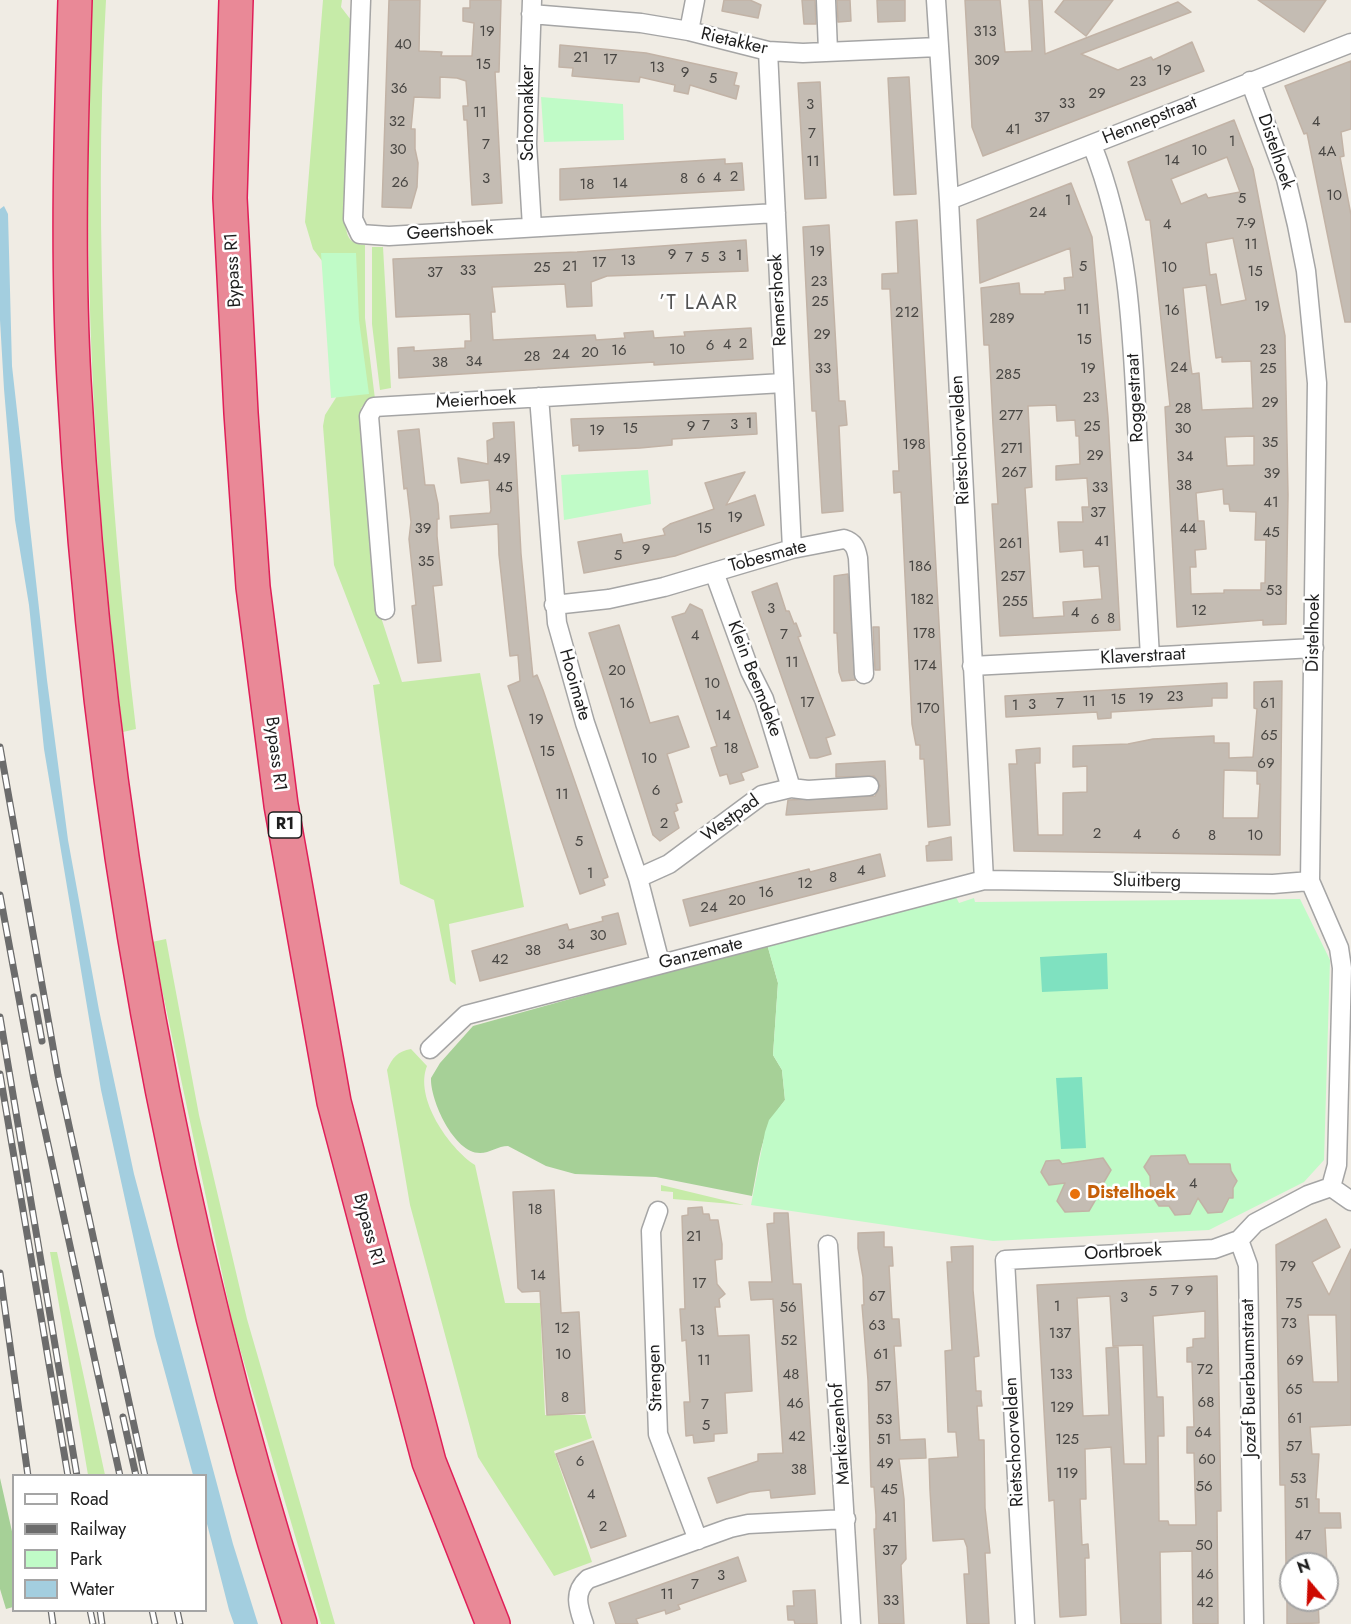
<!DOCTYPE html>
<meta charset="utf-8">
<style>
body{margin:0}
#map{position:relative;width:1351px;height:1624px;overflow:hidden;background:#f0ece4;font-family:Jost,sans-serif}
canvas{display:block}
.legend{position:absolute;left:12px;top:1474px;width:195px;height:138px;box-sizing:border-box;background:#fff;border:2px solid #a5a5a5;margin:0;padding:8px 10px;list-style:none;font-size:18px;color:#1e1e1e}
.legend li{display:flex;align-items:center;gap:12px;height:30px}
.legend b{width:30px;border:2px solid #a5a5a5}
.north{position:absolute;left:1279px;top:1552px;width:60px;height:60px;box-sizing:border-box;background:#fff;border:2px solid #a5a5a5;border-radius:50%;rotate:341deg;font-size:16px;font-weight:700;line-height:24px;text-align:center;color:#1e1e1e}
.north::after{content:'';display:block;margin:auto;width:21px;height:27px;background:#cd0900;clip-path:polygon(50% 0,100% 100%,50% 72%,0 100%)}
</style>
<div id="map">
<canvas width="1351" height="1624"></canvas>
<ul class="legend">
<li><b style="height:8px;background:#fff"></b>Road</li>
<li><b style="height:8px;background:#6c6c6c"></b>Railway</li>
<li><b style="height:16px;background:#c0fbc7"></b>Park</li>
<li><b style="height:16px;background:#a3cedf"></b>Water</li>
</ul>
<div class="north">N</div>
</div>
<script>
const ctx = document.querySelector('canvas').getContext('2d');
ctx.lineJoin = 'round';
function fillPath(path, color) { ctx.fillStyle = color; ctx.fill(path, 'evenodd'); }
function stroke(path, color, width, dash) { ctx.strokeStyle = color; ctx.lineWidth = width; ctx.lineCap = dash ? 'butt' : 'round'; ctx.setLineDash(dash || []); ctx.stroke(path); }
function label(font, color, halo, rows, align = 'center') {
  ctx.font = font + ' Jost,sans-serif'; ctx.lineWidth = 5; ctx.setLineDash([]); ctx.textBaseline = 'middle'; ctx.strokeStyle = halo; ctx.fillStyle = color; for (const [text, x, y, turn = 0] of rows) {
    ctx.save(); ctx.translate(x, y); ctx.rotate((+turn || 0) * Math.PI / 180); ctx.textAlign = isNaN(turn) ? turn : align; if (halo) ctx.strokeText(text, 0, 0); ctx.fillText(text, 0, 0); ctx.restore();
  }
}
fillPath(new Path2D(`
 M92 0H106C92 240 108 490 136 729L123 732C93 490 81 243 92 0Z
 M323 0H342L341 7 354 24 346 227C347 240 353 244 365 245V318L375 399 367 401 361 408 379 611 402 682 480 673 524 907 449 924 456 985 450 981 434 900 400 884 373 685 380 684 334 565 323 426 325 415 344 385 342 287 313 249 305 222Z
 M372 247H383L391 388 380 390 372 324Z
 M166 939 199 1115 247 1319 335 1624H321L233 1325 152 942Z
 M411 1049 427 1066C414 1098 449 1148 475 1165L505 1303H540L545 1415H585L592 1438 554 1451 592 1562 554 1576 478 1457 410 1205 387 1070C392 1058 398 1051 411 1049Z
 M661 1185 744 1205 673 1199V1192L661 1191Z
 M50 1252H57L105 1475H88Z`), '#c6eba8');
fillPath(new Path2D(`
 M767 944 778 983 773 1055 782 1070 785 1100C760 1132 760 1157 752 1196L656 1177 575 1174 546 1166 508 1146C498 1146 490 1153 480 1153 454 1153 430 1100 431 1078L440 1063 473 1026Z
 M0 1478 13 1536V1607L6 1609 0 1589Z`), '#a6d097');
fillPath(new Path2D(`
 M541 97 623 104 624 140 544 142Z
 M321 253H356L359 320 369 394 331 398Z
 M648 470 651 504 564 520 561 475Z
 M955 895 959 903 974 898 975 902 1300 899 1330 960 1324 1160 1304 1182 1209 1230 993 1241 751 1205 765 1132 769 1120 785 1100 782 1070 773 1055 778 983 767 944Z`), '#c0fbc7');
fillPath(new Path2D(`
 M1107 953 1108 989 1042 992 1040 957Z
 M1082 1077 1086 1148 1061 1149 1056 1078Z`), '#7fe1c0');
fillPath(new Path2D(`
 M4 206 8 214 12 366 47 680 68 840 99 1010 134 1174 233 1544 258 1624H234L229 1610 206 1520V1476L193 1475 155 1336 101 1090 44 749 29 605 15 520 4 389 0 320V209Z`), '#a3cedf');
const building = new Path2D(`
 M389 0H420L419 51 442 52 441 56H472L474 23 463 21V8H470V0H501L499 72H495L502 203 472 205 467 120H464L463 106H468L466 81 457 78 440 77V98L414 97 411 129H415V149L418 163 417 187 411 208 382 207Z
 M724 0H750L761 5 758 18 722 11Z
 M802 0H815L816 24H804Z
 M837 0H850L851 21 838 22Z
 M877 0H905V21L878 22Z
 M965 0H1000L1005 52 1032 51 1029 0H1042L1045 54 1178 2 1191 12 1081 54 1118 70 1151 57 1153 60 1192 42 1204 71 983 156 972 127Z
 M1064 0H1113L1086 36 1055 12Z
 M1258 0H1326L1304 32Z
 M560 45 646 53 737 73 734 85 739 86 736 99 690 85 688 94 674 91 675 85 640 77 639 82 572 76 573 68 559 67Z
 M1351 61V129L1341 132 1344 156 1340 157 1351 215V322H1345L1307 133 1304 134 1285 86Z
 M909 77 916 194 894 195 888 78Z
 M820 82 826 198 805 199 798 83Z
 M1234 120 1253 169 1285 336 1288 495 1286 624 1263 625V620L1177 627 1165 407 1170 406 1155 263 1150 220H1146L1128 162ZM1227 157 1240 192 1208 198 1206 194 1181 204 1171 179ZM1233 238 1246 300 1221 305 1216 274 1210 275 1206 243ZM1206 285 1216 358 1222 357V362L1251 361 1253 408 1202 410 1199 373 1192 374 1190 360 1183 288ZM1254 436V465L1227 466 1225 437ZM1223 489 1224 504H1229L1230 511 1256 512 1255 540H1266L1265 583H1261V590H1224V593L1191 594 1190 567H1196L1195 550 1206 549 1204 521H1198L1196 493Z
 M725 159V164L742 163 744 190 560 200V169Z
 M1071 183 1092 237 1108 417 1120 630 1000 636 992 504H998L993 425 989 345H984L981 288 1019 283 1020 294H1045V292L1065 290 1064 278 1073 277 1070 248 980 283 977 220ZM1056 405 1057 421 1075 420 1076 436H1079L1080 464 1056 466V480L1087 478 1089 507H1082L1083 522H1058L1060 552 1083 550 1084 567 1099 566 1102 599 1063 602 1064 616 1033 618 1025 488 1032 487 1028 406Z
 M917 220 950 825 928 827 924 759H920V745H916L912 724 901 492 894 493 893 471H899L890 289H882V274L898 273 896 222Z
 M829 225 839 401H845L847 425 839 426 843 511 822 513 816 411H812L803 227Z
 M746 240 748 271 607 276 591 282 592 306 567 307 565 284 492 287 495 312H491L493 340 595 335 596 340 611 339 625 338 624 333 653 331 654 338 685 336 684 332 751 328 753 359 654 365V362L399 378 398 348 414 347V351L465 348V341H471L470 314 396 317 393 259 577 252Z
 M756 413 757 434 672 439V445L640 448 579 451V445L573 446 571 419Z
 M514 422 521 554 533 677 537 675 543 690 608 877 603 879 605 885 580 894 508 686 520 681 518 655 510 656 499 555 498 524 451 528 450 516 490 513 491 510 489 480 461 483 458 458 488 464 487 441 494 438 493 423Z
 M419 429 425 485H434L438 504 439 519H437V536L442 585 433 586 441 661 418 663 412 606 416 605 409 539 411 522 407 488 404 489 398 431Z
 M745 472 726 505 755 495 764 525 675 556 584 573 578 542 621 534 623 543 665 535 663 529 670 524 714 509 705 483Z
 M848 574 855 680 842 681 839 672 837 633H834V576Z
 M777 583 786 611H789L794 624 796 623 801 636 798 637 835 735 826 738 831 754 817 758H810L752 592Z
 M690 604 702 610 758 767 741 773 744 780 730 784 727 774 720 776 716 764 711 748 717 746 672 617 685 613Z
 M619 625 650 723 678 716 689 747 667 754 682 802 676 804 678 810 674 812 679 828 660 841 653 835 589 633Z
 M873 627H879L880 670H875Z
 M1282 681 1280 855 1014 851 1009 764H1017L1016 750 1040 748V763H1035L1038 835H1063V793L1087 792V766L1073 767V746L1128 744 1153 739 1214 736V743H1229V758L1253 757 1257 709 1254 708V682ZM1224 770 1257 771V784H1260L1258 818H1223Z
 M1227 683V698H1212V706L1111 712V718L1098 719 1097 712 1006 717 1005 696Z
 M885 761 887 809 786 815 788 800 875 796 880 786 874 776 836 777V764Z
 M951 837 952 860 927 861 926 846 929 845V842Z
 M880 854 885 876 690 926 683 900 809 869 810 872Z
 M618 913 626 944 480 981 472 951 567 924 569 930 603 921 602 917Z
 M1185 1155 1189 1164H1230L1231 1171 1237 1181 1233 1188V1198H1229L1222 1212 1208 1213 1198 1198 1190 1214 1175 1215 1169 1206H1159L1151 1194 1150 1176 1144 1167 1151 1156Z
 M1103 1158 1111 1170 1104 1182 1086 1184 1096 1199 1089 1211 1065 1212 1057 1201 1065 1183 1049 1185 1041 1172 1046 1161 1059 1160 1062 1164Z
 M554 1190 561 1313 579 1312 585 1413 547 1415 540 1291 522 1292 518 1288 513 1192Z
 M702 1207 703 1214H709L710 1220H718L722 1244V1259L715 1260 717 1284 725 1294 719 1299 720 1307H715L718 1336 749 1335 752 1391 725 1393 727 1433 714 1434V1441L694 1443 693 1435 686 1436 684 1402H690L686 1340 682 1341 680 1309H685L682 1216 688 1215V1208Z
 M774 1213H788L793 1284H801L815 1494 771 1498 770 1490 750 1492 717 1503 708 1478 758 1461V1454L783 1453 773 1299 751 1300 749 1282H772L767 1224 774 1223Z
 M1326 1219 1340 1247 1312 1262 1329 1295 1351 1249V1425L1310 1427 1312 1454H1319L1316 1499H1319V1513H1340L1341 1528H1325L1327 1564H1286L1285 1485H1280L1276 1245ZM1308 1315H1336L1338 1382H1313Z
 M884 1232V1247H892L893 1266H889L892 1319H899L901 1346H894L900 1440 925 1439 926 1458 899 1459 904 1499 906 1559 901 1565 904 1624H879L874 1529H876V1515L874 1487H871L868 1380 862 1305H864L863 1277 858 1248V1233Z
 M973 1246V1290L979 1356 974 1357 976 1391H981V1398L982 1406H977L979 1440H984L985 1508 990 1553H985L989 1624H967L964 1574H969L967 1547 964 1539 933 1541 930 1490 929 1459 958 1457 956 1432H948L945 1351 952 1350 947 1262H952L951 1247Z
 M1217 1276 1221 1511H1217L1218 1624H1193L1192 1551 1160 1552 1161 1624H1121L1111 1447 1085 1449 1086 1499H1080L1082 1545 1088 1544 1089 1558H1085L1086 1615 1060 1617 1054 1500 1049 1501 1037 1285ZM1110 1296 1113 1346 1143 1345 1146 1464H1124L1118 1347 1106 1348 1109 1415 1083 1416 1077 1298ZM1205 1311V1338L1193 1339V1347L1187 1348V1362H1192L1194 1427H1187V1453H1194L1196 1525H1169L1168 1521H1159L1158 1436H1164L1163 1397H1157L1153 1316Z
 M593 1441 626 1536 591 1548 556 1454Z
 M738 1557 746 1581 678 1605 680 1609 666 1614 665 1610 636 1619 638 1624H616L609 1603Z
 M815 1590 817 1624H795L794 1620H788L787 1606H794L793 1591Z
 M1287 1600H1318L1319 1623 1287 1624Z`);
fillPath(building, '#c4bcb3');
stroke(building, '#c2b3a6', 1.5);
const street = new Path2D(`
 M361 0 353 219 360 234 389 236 776 213
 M826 0 828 51
 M936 0 949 200 984 880
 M531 14 641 23 689 31 768 51 803 53 938 47
 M689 31 695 0
 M768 51 792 549
 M1250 81 1286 179 1297 225 1306 271 1317 383 1310 881 1339 948 1342 968 1337 1165 1331 1187
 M1092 145C1129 239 1132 326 1137 426 1142 503 1146 580 1150 657
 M949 200 1351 43
 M532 227 527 144 532 0
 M539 397 557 623 585 723 638 878 660 963
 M714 572 750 671 764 699 791 788
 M554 605 609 599 664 587 792 549 844 539C854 542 856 548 858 558L864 674
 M385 610 369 416 374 407 783 383
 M972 666 1314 648
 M638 878 669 864 762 795 791 788 808 790 869 786
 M430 1049 466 1015 984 880 1273 884 1310 881
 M1331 1187 1351 1201
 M658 1211 651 1231 658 1434 698 1540
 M1239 1240 1248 1265 1254 1624
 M828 1245 851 1624
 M584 1624C578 1607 573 1592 588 1579L730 1528 748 1524 846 1519
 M1025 1624 1005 1260 1214 1249 1239 1240 1255 1223 1308 1195 1331 1187`);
const highway = new Path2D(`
 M75 0C71 126 67 254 74 381 97 802 171 1221 300 1624
 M236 0 230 198 241 413 253 587 281 805 334 1102 429 1462 493 1624`);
stroke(street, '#a5a5a5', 21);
stroke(highway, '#e01f58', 36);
stroke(street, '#fff', 18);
stroke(highway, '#e98997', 33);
const rail = new Path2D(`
 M0 747 58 1075 145 1476
 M0 895 34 1080 120 1476
 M34 997 42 1041
 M0 1017 77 1476
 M0 1074 68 1476
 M0 1273 28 1476
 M123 1417 136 1476
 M51 1610 53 1624
 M90 1610 93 1624
 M100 1610 102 1624
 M152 1610 155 1624
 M177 1610 180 1624`);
stroke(rail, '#6c6c6c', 7);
stroke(rail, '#fff', 4.5, [14]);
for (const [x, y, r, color] of [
 [1075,1194,6,"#e8710a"]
]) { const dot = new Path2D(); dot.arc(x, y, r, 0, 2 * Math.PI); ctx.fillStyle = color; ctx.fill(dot); stroke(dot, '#fff', 2); }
label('15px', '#484643', null, [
 ["19",487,32],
 ["313",985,32],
 ["40",403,45],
 ["21",581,58],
 ["17",610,60],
 ["309",987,61],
 ["15",483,65],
 ["13",657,68],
 ["19",1164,71],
 ["9",685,73],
 ["5",713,79],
 ["23",1138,82],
 ["36",399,89],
 ["29",1097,94],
 ["33",1067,104],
 ["3",810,105],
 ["11",480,113],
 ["37",1042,118],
 ["32",397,122],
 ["4",1316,122],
 ["41",1013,130],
 ["7",812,134],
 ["1",1232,142],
 ["7",486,145],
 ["30",398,150],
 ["10",1199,151],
 ["4A",1327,152],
 ["14",1172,161],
 ["11",813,162],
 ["2",734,177],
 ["4",717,178],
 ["3",486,179],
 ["8",684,179],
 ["6",701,179],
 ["26",400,183],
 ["14",620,184],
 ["18",587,185],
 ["10",1334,196],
 ["5",1242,199],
 ["1",1068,201],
 ["24",1038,213],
 ["7-9",1246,224],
 ["4",1167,225],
 ["11",1251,245],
 ["19",817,252],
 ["9",672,255],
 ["1",739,256],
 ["3",722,257],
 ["7",689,258],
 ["5",705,258],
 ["13",628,261],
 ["17",599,263],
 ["21",570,267],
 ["5",1083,267],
 ["25",542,268],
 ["10",1169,268],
 ["33",468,271],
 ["15",1255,272],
 ["37",435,273],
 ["23",819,282],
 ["25",820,302],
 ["19",1262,307],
 ["11",1083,310],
 ["16",1172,311],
 ["212",907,313],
 ["289",1002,319],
 ["29",822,335],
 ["15",1084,340],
 ["2",743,344],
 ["4",727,345],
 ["6",710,346],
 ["10",677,350],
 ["23",1268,350],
 ["16",619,351],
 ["20",590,353],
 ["24",561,355],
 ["28",532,357],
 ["34",474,362],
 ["38",440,363],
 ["24",1179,368],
 ["33",823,369],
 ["19",1088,369],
 ["25",1268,369],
 ["285",1008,375],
 ["23",1091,398],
 ["29",1270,403],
 ["28",1183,409],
 ["277",1011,416],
 ["1",749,424],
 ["3",734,425],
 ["7",706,426],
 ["9",691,427],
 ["25",1092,427],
 ["15",630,429],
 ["30",1183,429],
 ["19",597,431],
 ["35",1270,443],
 ["198",914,445],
 ["271",1012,449],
 ["29",1095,456],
 ["34",1185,457],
 ["49",502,459],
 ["267",1014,473],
 ["39",1272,474],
 ["38",1184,486],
 ["45",504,488],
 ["33",1100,488],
 ["41",1271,503],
 ["37",1098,513],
 ["19",735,518],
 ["39",423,529],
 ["15",704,529],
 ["44",1188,529],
 ["45",1271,533],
 ["41",1102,542],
 ["261",1011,544],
 ["9",646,550],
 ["5",618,556],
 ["35",426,562],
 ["186",920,567],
 ["257",1013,577],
 ["53",1274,591],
 ["182",922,600],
 ["255",1015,602],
 ["3",771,609],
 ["12",1199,611],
 ["4",1075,613],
 ["8",1111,619],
 ["6",1095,620],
 ["178",924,634],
 ["7",784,635],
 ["4",695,636],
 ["11",792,663],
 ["174",925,666],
 ["20",617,671],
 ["10",712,684],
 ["23",1175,697],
 ["19",1146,699],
 ["15",1118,700],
 ["11",1089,702],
 ["17",807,703],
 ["16",627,704],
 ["7",1060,704],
 ["61",1268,704],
 ["3",1032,705],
 ["1",1015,706],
 ["170",928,709],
 ["14",723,716],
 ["19",536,720],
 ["65",1269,736],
 ["18",731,749],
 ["15",547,752],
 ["10",649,759],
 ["69",1266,764],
 ["6",656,791],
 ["11",562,795],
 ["2",664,824],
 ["2",1097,834],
 ["4",1137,835],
 ["6",1176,835],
 ["8",1212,836],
 ["10",1255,836],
 ["5",579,842],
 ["4",861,871],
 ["1",590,874],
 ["8",833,878],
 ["12",805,884],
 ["16",766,893],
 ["20",737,901],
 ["24",709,908],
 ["30",598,936],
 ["34",566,945],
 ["38",533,951],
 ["42",500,960],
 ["4",1193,1184],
 ["18",535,1210],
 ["21",694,1237],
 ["79",1288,1267],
 ["14",538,1276],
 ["17",699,1284],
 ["7",1175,1291],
 ["9",1189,1291],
 ["5",1153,1292],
 ["67",877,1297],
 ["3",1124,1298],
 ["75",1294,1304],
 ["1",1057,1307],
 ["56",788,1308],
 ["73",1289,1324],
 ["63",877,1326],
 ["12",562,1329],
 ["13",697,1331],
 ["137",1060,1334],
 ["52",789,1341],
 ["10",563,1355],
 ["61",881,1355],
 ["11",704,1361],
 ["69",1295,1361],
 ["72",1205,1370],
 ["48",791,1375],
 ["133",1061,1375],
 ["57",883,1387],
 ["65",1294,1390],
 ["8",565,1398],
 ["68",1206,1403],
 ["46",795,1404],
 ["7",705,1405],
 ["129",1062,1408],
 ["61",1295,1419],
 ["53",884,1420],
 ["5",706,1426],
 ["64",1203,1433],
 ["42",797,1437],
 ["51",884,1440],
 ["125",1067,1440],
 ["57",1294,1447],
 ["60",1207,1460],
 ["6",580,1462],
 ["49",885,1464],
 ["38",799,1470],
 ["119",1067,1474],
 ["53",1298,1479],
 ["56",1204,1487],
 ["45",889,1490],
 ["4",591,1495],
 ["51",1302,1504],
 ["41",890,1518],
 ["2",603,1527],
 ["47",1303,1536],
 ["50",1204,1546],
 ["37",890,1551],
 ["46",1205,1575],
 ["3",721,1576],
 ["7",695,1585],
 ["11",667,1595],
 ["33",891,1601],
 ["42",1205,1603]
]);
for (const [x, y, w] of [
 [285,825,33]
]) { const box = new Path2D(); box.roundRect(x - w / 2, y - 13, w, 26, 4.5); ctx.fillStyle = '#fff'; ctx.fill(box); stroke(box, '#1e1e1e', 1.5); }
label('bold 16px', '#1e1e1e', null, [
 ["R1",285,825]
]);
label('18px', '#1e1e1e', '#fff', [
 ["Rietakker",734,42,13],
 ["Schoonakker",529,113,-90],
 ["Hennepstraat",1150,121,-22],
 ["Distelhoek",1275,152,71],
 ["Geertshoek",450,232,-4],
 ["Bypass R1",234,270,-93],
 ["Remershoek",779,300,-93],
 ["Roggestraat",1136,398,-93],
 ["Meierhoek",476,401,-3],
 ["Rietschoorvelden",961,440,-93],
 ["Tobesmate",768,557,-15],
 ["Distelhoek",1314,633,-89],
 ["Klaverstraat",1143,657,-3],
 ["Klein Beemdeke",754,679,69],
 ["Hooimate",574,685,74],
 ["Bypass R1",275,754,83],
 ["Westpad",731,819,-36],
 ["Sluitberg",1147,882,1],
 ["Ganzemate",701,954,-14],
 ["Bypass R1",368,1230,75],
 ["Oortbroek",1123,1253,-3],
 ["Strengen",656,1378,-92],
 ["Jozef Buerbaumstraat",1250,1378,-91],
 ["Markiezenhof",841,1434,-94],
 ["Rietschoorvelden",1015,1442,-93]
]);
label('bold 18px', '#c56008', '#fff', [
 ["Distelhoek",1087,1194]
], 'left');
ctx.letterSpacing = '1.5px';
label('20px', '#515151', '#fff', [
 ["’T LAAR",699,304]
]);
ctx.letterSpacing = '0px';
</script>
